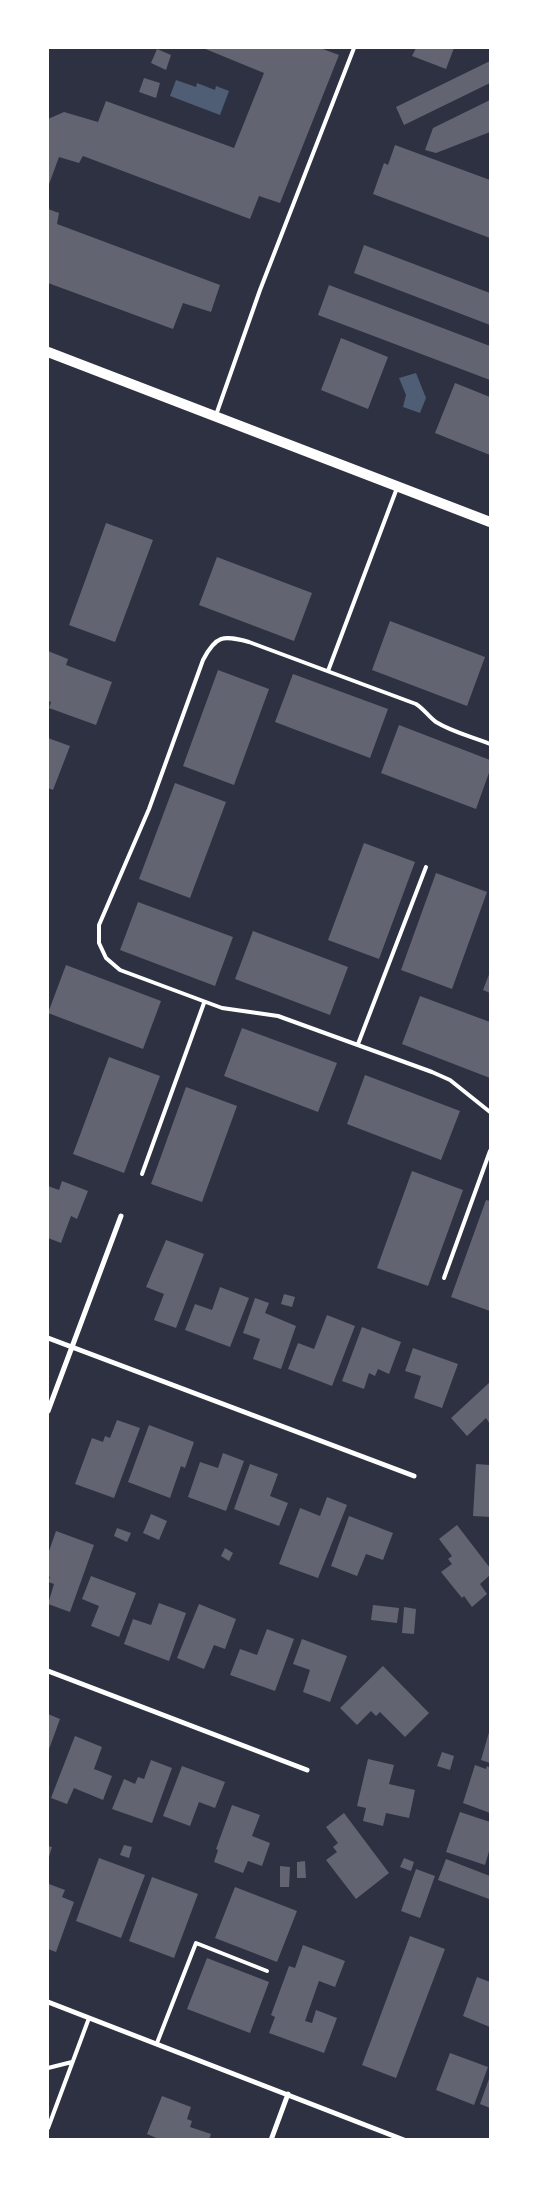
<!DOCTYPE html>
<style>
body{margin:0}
#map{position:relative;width:538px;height:2187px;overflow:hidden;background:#2d3142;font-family:Overpass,sans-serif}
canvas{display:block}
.frame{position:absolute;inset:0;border:49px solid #fff;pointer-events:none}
</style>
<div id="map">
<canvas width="538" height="2187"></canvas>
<div class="frame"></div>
</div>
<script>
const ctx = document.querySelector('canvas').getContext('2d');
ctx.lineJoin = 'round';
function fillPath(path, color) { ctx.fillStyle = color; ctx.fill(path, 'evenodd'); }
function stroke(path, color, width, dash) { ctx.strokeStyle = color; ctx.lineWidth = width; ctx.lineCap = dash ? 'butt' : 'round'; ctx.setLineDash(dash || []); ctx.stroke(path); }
fillPath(new Path2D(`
 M176 80 196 87 197 83 215 90 216 86 229 91 220 115 170 96Z
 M416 373 426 398 420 413 403 407 406 395 399 378Z`), '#4f5d75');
fillPath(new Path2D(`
 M203 48H320L339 55 280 203 259 196 250 219 83 156 79 163 59 157 48 187V119L64 112 98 122 106 101 234 148 264 73Z
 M416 48H454L446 69 412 56Z
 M157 49 171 55 166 70 151 63Z
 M490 61V83L404 125 396 107Z
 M144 78 160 83 156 98 139 92Z
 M490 100V132L436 153 425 150 433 128Z
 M395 145 490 180V238L373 194 384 163 388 165Z
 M48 209 59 213 57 224 220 285 211 312 183 303 173 329 48 283Z
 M364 245 490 293V325L354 273Z
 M329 285 490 346V380L318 315Z
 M341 338 388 357 368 409 321 390Z
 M455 383 490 397V455L435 433Z
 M106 523 153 540 115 642 69 625Z
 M217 557 312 593 294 641 199 605Z
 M390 621 485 657 467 706 372 670Z
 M48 651 68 659 66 665 112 682 96 725 49 708 51 702 48 701Z
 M218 670 269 689 234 785 183 766Z
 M293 674 388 709 370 758 275 722Z
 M399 725 490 760V770L476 809 381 773Z
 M48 738 70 746 53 790 48 788Z
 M175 783 226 802 190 898 139 879Z
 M364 843 415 862 379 959 328 940Z
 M436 873 487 892 452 989 401 970Z
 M138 902 233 937 215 986 120 950Z
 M253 931 348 967 330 1015 235 979Z
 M66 965 161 1001 143 1049 48 1013Z
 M490 972V993L483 990Z
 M420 996 490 1022V1078L402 1044Z
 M242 1028 337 1063 318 1112 224 1076Z
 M109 1057 160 1076 124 1173 73 1154Z
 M365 1075 460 1111 441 1160 347 1124Z
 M186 1087 237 1106 202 1202 151 1184Z
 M412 1171 463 1190 428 1286 377 1268Z
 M62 1181 88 1191 77 1219 71 1216 61 1243 48 1238V1186L59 1190Z
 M486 1200 490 1201V1311L451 1297Z
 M166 1240 204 1254 176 1328 154 1320 164 1294 146 1287Z
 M220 1287 249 1298 230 1347 185 1330 195 1304 212 1310Z
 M284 1294 295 1297 292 1307 281 1304Z
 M255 1298 269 1303 265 1313 296 1326 281 1369 253 1359 260 1339 243 1333Z
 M327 1315 355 1326 332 1386 288 1369 298 1343 314 1349Z
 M362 1327 401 1342 389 1374 378 1369 375 1376 369 1373 364 1389 342 1381Z
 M413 1348 458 1364 442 1408 414 1398 421 1376 405 1371Z
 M490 1382V1424L486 1418 467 1436 451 1418Z
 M117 1420 140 1428 114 1498 75 1484 92 1438 103 1442 105 1436 110 1438Z
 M149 1425 194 1442 185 1468 181 1466 170 1498 128 1482Z
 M223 1453 244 1461 226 1511 188 1497 200 1462 218 1468Z
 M250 1464 278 1474 270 1496 288 1503 279 1526 234 1509Z
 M476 1464 490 1465V1517L473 1516Z
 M327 1497 347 1505 318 1578 279 1564 300 1508 320 1516Z
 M151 1514 167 1521 159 1540 143 1533Z
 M349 1516 393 1533 383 1560 366 1554 357 1576 331 1566Z
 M457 1525 490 1568V1575L480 1584 487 1594 472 1607 464 1596 462 1598 441 1572 452 1564 448 1559 452 1556 439 1539Z
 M117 1528 131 1533 127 1542 114 1536Z
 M56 1531 94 1545 70 1612 48 1604 54 1584 48 1582 50 1577 48 1576V1554Z
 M225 1548 233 1553 229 1561 221 1556Z
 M91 1576 136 1593 119 1637 91 1626 99 1606 82 1599Z
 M159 1603 186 1613 169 1661 124 1644 133 1619 151 1625Z
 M199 1604 236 1619 225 1649 214 1645 204 1669 177 1658Z
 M373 1605 399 1608 397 1623 371 1620Z
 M404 1607 416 1609 414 1634 402 1633Z
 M267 1629 294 1639 275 1691 230 1675 240 1649 257 1655Z
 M302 1639 347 1656 330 1702 303 1692 310 1670 293 1664Z
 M383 1666 429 1713 405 1737 380 1712 376 1716 371 1711 357 1725 340 1708Z
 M48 1714 60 1719 48 1752Z
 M490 1729V1763L481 1760Z
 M75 1736 102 1747 94 1769 112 1776 103 1800 74 1788 67 1804 51 1798Z
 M442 1752 454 1756 450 1770 437 1766Z
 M368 1759 394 1765 389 1784 415 1790 409 1818 386 1813 383 1826 363 1821 366 1808 357 1806Z
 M151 1760 172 1768 152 1823 112 1809 124 1779 135 1784 138 1777 144 1779Z
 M475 1765 486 1769 487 1766 490 1768V1813L463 1803Z
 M182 1766 225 1782 215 1808 199 1802 190 1826 163 1816Z
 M232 1805 260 1815 252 1836 270 1843 262 1866 248 1861 243 1873 214 1862 218 1850 216 1849Z
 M460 1812 490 1822V1848L485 1865 446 1852Z
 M344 1813 389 1873 356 1899 326 1860 337 1852 333 1847 338 1843 326 1827Z
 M124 1845 132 1847 129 1858 120 1855Z
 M48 1846 52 1847 48 1860Z
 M99 1858 145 1875 121 1938 76 1921Z
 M404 1858 414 1862 411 1871 400 1867Z
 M446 1859 490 1876 489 1899 438 1880Z
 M305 1861 306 1878H297V1862Z
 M280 1866 290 1867 289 1887H280Z
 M416 1869 435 1876 420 1918 401 1911Z
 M152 1877 198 1894 174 1958 129 1941Z
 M49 1884 65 1890 62 1897 74 1902 56 1952 48 1949Z
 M235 1887 297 1911 277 1962 215 1938Z
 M410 1936 445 1949 396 2078 362 2065Z
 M303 1945 345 1961 335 1987 319 1981 305 2021 312 2023 316 2010 337 2018 324 2053 269 2033 275 2017 271 2015 289 1966 295 1968Z
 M207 1958 269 1982 250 2033 187 2009Z
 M477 1977 490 1982V2027L463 2016Z
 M450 2053 488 2067 474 2105 436 2090Z
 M490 2076V2108L480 2104Z
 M162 2096 191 2107 187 2119 192 2121 190 2127 211 2134 209 2140H161L147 2134Z`), '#626471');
stroke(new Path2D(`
 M216 415 260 290 354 48
 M328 671 397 488
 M490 744C473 737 452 732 436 722 429 717 424 709 416 704L249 642C223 635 216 635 203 660L149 809 99 925V943L106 958 120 970 222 1008 278 1016 432 1072 450 1080 490 1112
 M358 1044 426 867
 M142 1174 204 1003
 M444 1278 490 1151
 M157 2043 196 1943 267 1971
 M48 2068 72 2062
 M48 2128 89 2018`), '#fff', 4);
stroke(new Path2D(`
 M48 1338 414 1476
 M48 1411 121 1216
 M48 1671 307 1770
 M48 2002 404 2140
 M271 2140 288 2094`), '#fff', 5);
stroke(new Path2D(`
 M48 352 490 522`), '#fff', 10);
</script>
